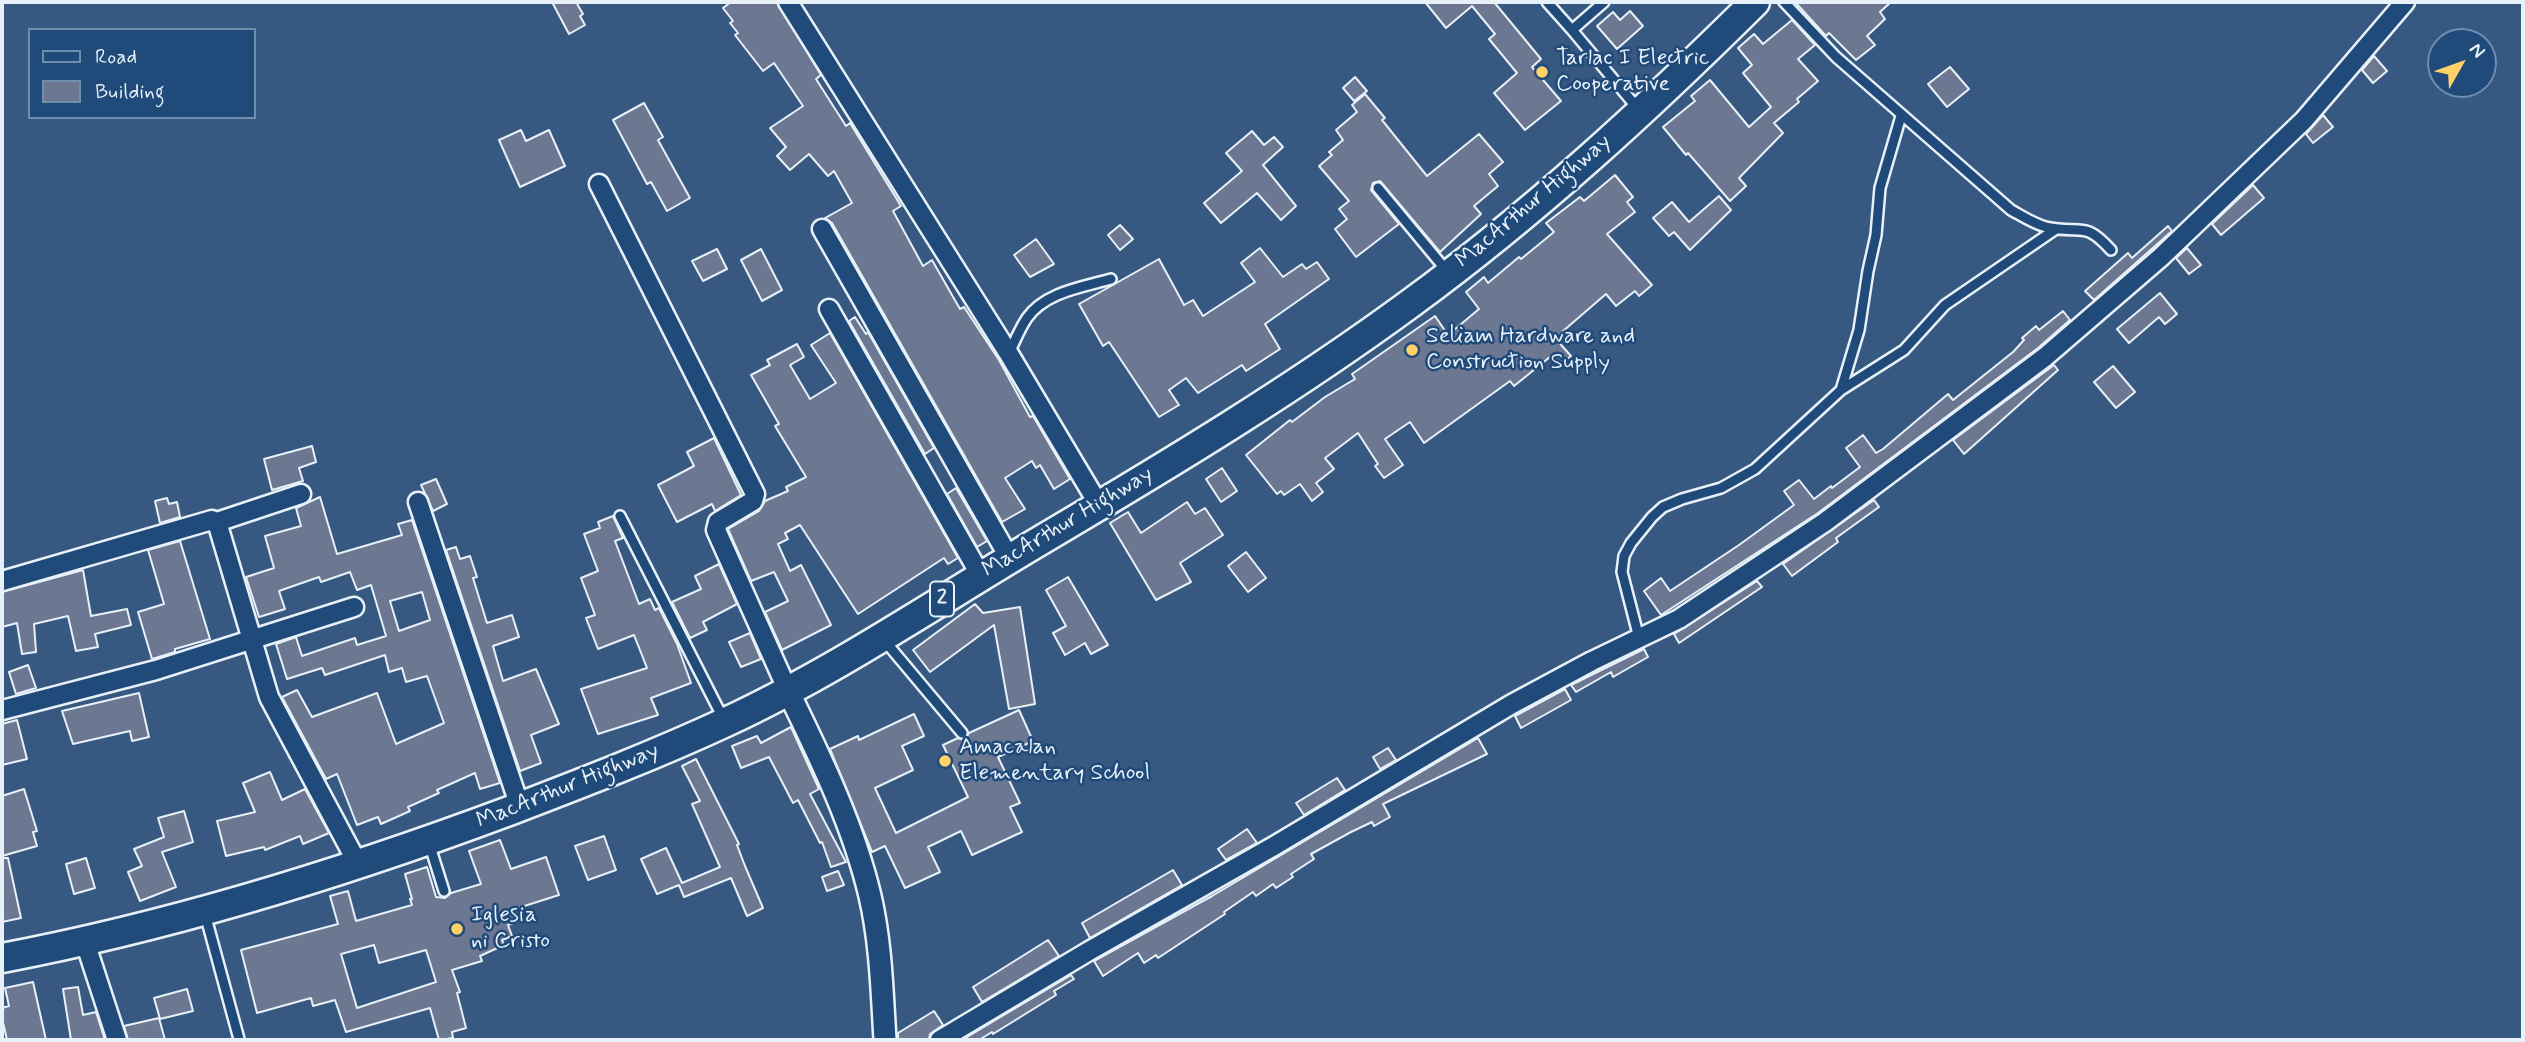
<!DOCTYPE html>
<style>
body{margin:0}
#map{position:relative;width:2525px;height:1042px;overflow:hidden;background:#365881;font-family:Mynerve,sans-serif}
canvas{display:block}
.frame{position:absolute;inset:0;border:4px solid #e8f1f8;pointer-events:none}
.legend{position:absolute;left:28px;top:28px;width:228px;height:91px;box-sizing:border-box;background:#1f4a7a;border:2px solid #6f8dac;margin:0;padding:9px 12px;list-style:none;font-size:21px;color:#e8f1f8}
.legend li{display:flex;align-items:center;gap:14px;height:35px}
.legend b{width:35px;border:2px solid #6f8dac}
.north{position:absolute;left:2427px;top:28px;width:70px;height:70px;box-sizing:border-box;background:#1f4a7a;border:2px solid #6f8dac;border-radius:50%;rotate:50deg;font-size:19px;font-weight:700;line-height:28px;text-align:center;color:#e8f1f8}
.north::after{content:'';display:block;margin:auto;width:24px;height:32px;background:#ffd166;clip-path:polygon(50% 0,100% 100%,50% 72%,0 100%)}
</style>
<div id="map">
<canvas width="2525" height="1042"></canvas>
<div class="frame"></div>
<ul class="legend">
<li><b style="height:9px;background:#1f4a7a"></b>Road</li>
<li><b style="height:19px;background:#6c7792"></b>Building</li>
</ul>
<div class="north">N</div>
</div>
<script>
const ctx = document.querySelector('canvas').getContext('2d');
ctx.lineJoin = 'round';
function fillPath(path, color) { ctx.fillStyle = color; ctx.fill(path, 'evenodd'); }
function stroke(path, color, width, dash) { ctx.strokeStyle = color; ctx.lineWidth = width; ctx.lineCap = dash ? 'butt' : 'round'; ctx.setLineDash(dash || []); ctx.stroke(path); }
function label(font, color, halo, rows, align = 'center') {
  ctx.font = font + ' Mynerve,sans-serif'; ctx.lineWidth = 5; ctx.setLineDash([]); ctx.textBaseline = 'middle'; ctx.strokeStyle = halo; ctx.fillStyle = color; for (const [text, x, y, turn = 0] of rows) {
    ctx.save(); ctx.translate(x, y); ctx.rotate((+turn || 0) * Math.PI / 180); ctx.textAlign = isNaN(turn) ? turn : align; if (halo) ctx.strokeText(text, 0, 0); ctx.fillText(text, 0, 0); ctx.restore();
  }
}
const building = new Path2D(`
 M552 2H576L583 14 580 16 585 25 569 34Z
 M731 2H777L821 75 816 79 846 126 850 123 901 206 893 211 923 266 932 260 960 309 964 307 999 360 1030 417 1033 416 1070 479 1054 489 1040 465 1036 468 1032 461 1005 478 1025 509 1002 522 832 223 825 218 852 203 834 171 828 176 809 154 790 170 777 156 786 147 770 128 803 106 774 63 763 71 735 35 738 33 730 23 733 21 723 8Z
 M1425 2H1494L1541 59 1532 67 1561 101 1525 130 1494 93 1517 73 1489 39 1495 34 1472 6 1446 28Z
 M1795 2H1891L1880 12 1885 19 1867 36 1875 45 1856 60 1829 33 1826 36Z
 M1630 11 1643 26 1617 49 1597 26 1613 12 1620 20Z
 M1792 20 1815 45 1798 59 1818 81 1797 99 1799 102 1774 123 1783 133 1739 178 1746 186 1730 201 1688 153 1686 155 1663 127 1695 101 1691 96 1710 80 1749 127 1771 107 1743 73 1752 65 1738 48 1754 34 1763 44Z
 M2374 56 2387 71 2373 83 2362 70Z
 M1950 67 1969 89 1947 107 1928 84Z
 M1355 77 1367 91 1354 101 1343 88Z
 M1365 94 1385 118 1382 120 1427 176 1479 134 1503 162 1489 174 1498 186 1474 206 1481 214 1440 252 1380 181 1373 183 1371 190 1399 224 1356 257 1335 229 1347 219 1339 209 1349 201 1319 166 1332 155 1329 152 1343 140 1336 130 1357 112 1352 105Z
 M644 103 663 137 658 140 690 198 667 211 651 182 647 184 613 120Z
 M2323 115 2333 127 2313 143 2306 134Z
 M521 130 526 141 549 130 565 166 520 187 499 140Z
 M1252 131 1264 145 1274 137 1283 147 1263 165 1296 206 1281 220 1257 193 1221 223 1204 203 1242 171 1226 153Z
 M1615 175 1633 197 1627 202 1635 212 1607 234 1652 285 1639 296 1635 291 1616 306 1606 294 1555 338 1571 356 1558 367 1550 357 1514 386 1510 381 1424 443 1410 422 1385 439 1403 465 1384 478 1375 466 1378 464 1358 433 1325 458 1334 469 1316 483 1323 492 1312 501 1300 484 1284 495 1281 491 1277 494 1246 455 1290 420 1292 422 1325 397 1355 379 1352 374 1435 316 1448 335 1479 309 1466 292 1484 277 1488 283 1519 257 1521 259 1554 232 1546 223 1580 197 1584 201Z
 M2253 185 2264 198 2221 235 2212 224Z
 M1719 196 1731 210 1690 250 1674 232 1669 236 1653 218 1672 202 1689 222Z
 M1120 225 1133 239 1120 250 1108 235Z
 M2168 226 2172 231 2094 300 2085 291 2128 253 2132 258Z
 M1036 239 1054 264 1030 277 1014 255Z
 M1260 248 1283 277 1302 264 1306 269 1317 262 1329 279 1265 324 1280 349 1246 371 1242 365 1198 393 1186 378 1169 390 1179 405 1159 417 1109 342 1103 346 1079 304 1159 259 1184 305 1193 300 1203 316 1255 282 1241 263Z
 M2187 248 2201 265 2189 274 2176 258Z
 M717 249 727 269 703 281 692 261Z
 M761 249 782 290 762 301 741 260Z
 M2160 293 2177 314 2165 324 2159 317 2129 343 2117 329Z
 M2063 311 2070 320 2038 348 1818 513 1661 615 1644 591 1661 578 1670 591 1739 545 1794 505 1784 491 1799 480 1814 499 1831 486 1832 488 1860 467 1846 448 1863 435 1876 453 1883 449 1948 394 1953 400 2013 352 2024 340 2022 338 2036 326 2039 330Z
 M855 317 866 334 868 332 934 448 925 454 849 321Z
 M830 333 958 558 948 564 944 558 858 614 800 525 785 533 788 539 778 544 790 571 801 565 831 625 782 650 765 612 788 601 774 572 751 581 728 529 759 511 765 501 788 491 786 487 806 477 775 426 779 424 751 375 770 365 767 360 797 344 804 357 790 365 810 399 836 383 811 345Z
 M2054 365 2058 370 1964 454 1953 440Z
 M2113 366 2135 392 2116 408 2094 382Z
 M714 438 741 495 715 511 712 504 677 522 658 485 694 466 687 452Z
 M312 446 316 462 299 468 303 481 272 490 264 459Z
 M1222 468 1237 491 1221 502 1206 479Z
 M436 479 447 504 433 511 421 485Z
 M956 488 987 541 977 547 947 494Z
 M320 497 337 554 402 535 398 524 412 520 500 783 480 789 475 773 437 790 439 793 408 807 410 811 381 824 378 817 357 825 337 774 326 779 282 697 297 690 312 717 377 693 396 744 444 723 427 676 406 682 402 668 389 672 385 655 325 675 322 668 287 679 276 644 296 637 302 656 355 638 357 645 386 636 371 585 357 590 350 572 321 582 319 577 279 591 285 609 259 617 246 577 274 568 265 536 301 526 296 508ZM422 592 430 620 399 631 390 601Z
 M167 498 169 504 177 502 180 517 160 523 155 501Z
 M1874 500 1879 507 1836 538 1838 542 1792 576 1783 564Z
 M1187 502 1195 514 1205 508 1223 535 1180 563 1191 582 1156 600 1110 523 1128 512 1141 533Z
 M613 516 623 538 615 541 639 604 650 599 655 610 659 608 677 644 691 683 651 698 658 715 598 734 581 689 647 668 634 635 598 649 586 618 595 615 581 578 598 571 584 534 600 528 598 522Z
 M180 541 210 639 175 649V652L152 659 138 612 164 604 148 550Z
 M456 547 460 559 470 556 477 577 473 578 487 623 512 615 519 637 493 646 503 681 536 669 559 724 531 735 541 763 520 771 446 550Z
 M1246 552 1266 578 1248 592 1228 566Z
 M719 564 737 604 703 622 707 630 690 638 672 602 701 589 695 576Z
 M83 570 91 616 127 609 131 625 95 634 98 647 76 651 68 616 34 624 36 652 22 654 17 623 2 627V592Z
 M1068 577 1108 645 1091 654 1085 643 1065 655 1053 633 1066 626 1046 590Z
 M1757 581 1762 587 1679 643 1674 634Z
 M975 604 983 613 1020 607 1035 704 1009 709 994 625 930 672 913 650Z
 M750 633 761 659 741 667 729 642Z
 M1644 649 1648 657 1613 677 1611 672 1576 692 1571 685Z
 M28 665 36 688 16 694 9 672Z
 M1565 689 1571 700 1521 728 1515 716Z
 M139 693 149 737 132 741 130 731 73 744 62 711Z
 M1019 710 1033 741 998 757 1020 803 1010 807 1022 832 972 855 961 831 928 847 940 872 905 888 885 846 872 852 830 749 858 736 859 740 914 714 924 736 902 746 913 770 875 788 896 833 968 797 943 745 958 738 964 740 969 733Z
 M17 720 27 759 2 765V724Z
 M791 727 819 789 810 794 846 862 831 867 822 842 820 843 798 800 793 803 769 757 741 768 732 746 757 736 761 743Z
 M1478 738 1487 754 1383 804 1390 817 1374 826 1372 822 1351 832 1311 854 1314 859 1291 874 1293 877 1276 888 1273 884 1256 896 1253 892 1224 912 1225 914 1158 958 1156 955 1144 963 1138 953 1103 976 1094 961 1212 896Z
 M1388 748 1396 760 1380 769 1373 757Z
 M696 759 739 844 737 845 745 866 763 908 747 916 731 878 684 897 679 885 657 894 641 859 666 848 682 883 720 867 692 804 700 801 682 766Z
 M270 772 282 800 305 789 329 833 303 844 300 836 265 850 264 847 226 856 217 821 255 812 243 783Z
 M1337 778 1345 790 1304 815 1296 803Z
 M24 789 37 831 33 832 37 846 2 856V796Z
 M184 811 193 842 162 852 176 887 140 901 128 872 142 866 134 849 164 837 158 818Z
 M1247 829 1257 843 1226 860 1218 849Z
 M604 836 616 870 588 880 575 846Z
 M500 840 511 869 546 857 559 895 515 909 519 921 508 925 512 936 502 940 504 945 480 956 482 961 452 970 460 992 457 993 466 1028 452 1032 453 1038 439 1040 430 1008 346 1032 335 1000 313 1006 311 998 257 1013 241 950 338 924 330 896 348 891 356 921 412 905 410 899H412L405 874 427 867 436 897 445 898 451 893 481 884 469 851ZM374 945 379 963 426 950 436 982 357 1008 341 954Z
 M2 858H8L21 918 2 922Z
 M86 858 95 888 74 894 66 864Z
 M1173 870 1182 885 1090 938 1082 923Z
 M838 871 844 885 827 891 822 877Z
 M1048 940 1059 956 982 1002 973 987Z
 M1071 975 1074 979 1054 991 1056 995 993 1034 992 1032 979 1040H962Z
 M33 982 46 1040H7L2 1018V1008L9 1006 5 988Z
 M78 987 83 1015 96 1012 105 1040H71L63 989Z
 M187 989 193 1011 160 1019 154 998Z
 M934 1011 943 1025 930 1034 929 1040H898V1033Z
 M159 1018 165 1040H128L124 1026Z`);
fillPath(building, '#6c7792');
stroke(building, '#e8f1f8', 2);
const service = new Path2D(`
 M1547 2 1572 30
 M1604 2 1572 30 1639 110
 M1784 2 1836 57 2011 210C2022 216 2034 224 2046 227 2081 235 2083 219 2111 250
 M1378 188 1446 270
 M1009 353C1015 341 1020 328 1027 318 1045 292 1083 287 1111 279
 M1841 390 1859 330 1868 271 1876 235 1880 188 1901 116
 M620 516 724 720
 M1639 638 1622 572 1624 556 1631 543 1652 517 1663 507 1682 499 1721 488 1755 469 1841 390 1904 350 1945 305 2056 229
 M884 640 962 733
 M429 843 444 891
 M205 914 239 1039`);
const minor = new Path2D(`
 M788 2 1009 354 1099 505
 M599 184 755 494 753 501 718 522 716 530 788 691
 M822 229 1010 559
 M829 309 981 576
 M418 502 520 807
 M217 522 301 494
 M2 581 212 520 217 522 269 697 359 866
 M2 710 156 670 354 607
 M85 942 117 1040
 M940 1040 1089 951 1274 846 1512 704 1592 661 1679 619 1825 522 2045 357 2161 257 2304 120 2405 2`);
const tertiary = new Path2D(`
 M788 691C820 757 853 824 870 896 881 943 882 992 885 1040`);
const trunk = new Path2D(`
 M2 958C176 925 343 873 509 811 582 783 655 755 726 722 836 671 938 601 1043 539 1168 465 1294 389 1411 303 1534 213 1647 109 1755 2`);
stroke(service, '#e8f1f8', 14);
stroke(minor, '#e8f1f8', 23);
stroke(tertiary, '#e8f1f8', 26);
stroke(trunk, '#e8f1f8', 33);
stroke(service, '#1f4a7a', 9);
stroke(minor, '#1f4a7a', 18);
stroke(tertiary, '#1f4a7a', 21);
stroke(trunk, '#1f4a7a', 28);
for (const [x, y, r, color] of [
 [1542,72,7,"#ffd166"],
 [1412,350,7,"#ffd166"],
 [945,761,7,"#ffd166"],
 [457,929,7,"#ffd166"]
]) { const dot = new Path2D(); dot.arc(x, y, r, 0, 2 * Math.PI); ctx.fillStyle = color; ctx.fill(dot); stroke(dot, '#1f4a7a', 2.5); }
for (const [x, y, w] of [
 [942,599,24]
]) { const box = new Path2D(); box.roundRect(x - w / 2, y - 17.5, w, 35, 5); ctx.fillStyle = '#1f4a7a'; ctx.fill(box); stroke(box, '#e8f1f8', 2); }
label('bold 21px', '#e8f1f8', null, [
 ["2",942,599]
]);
label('23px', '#e8f1f8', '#1f4a7a', [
 ["Tarlac I Electric",1556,59],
 ["Cooperative",1556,85],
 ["Seliam Hardware and",1426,337],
 ["Construction Supply",1426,363],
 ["Amacalan",959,748],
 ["Elementary School",959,774],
 ["Iglesia",471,916],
 ["ni Cristo",471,942]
], 'left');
label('23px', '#e8f1f8', '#1f4a7a', [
 ["MacArthur Highway",1534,202,-40],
 ["MacArthur Highway",1068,523,-31],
 ["MacArthur Highway",568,787,-22]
]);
</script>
